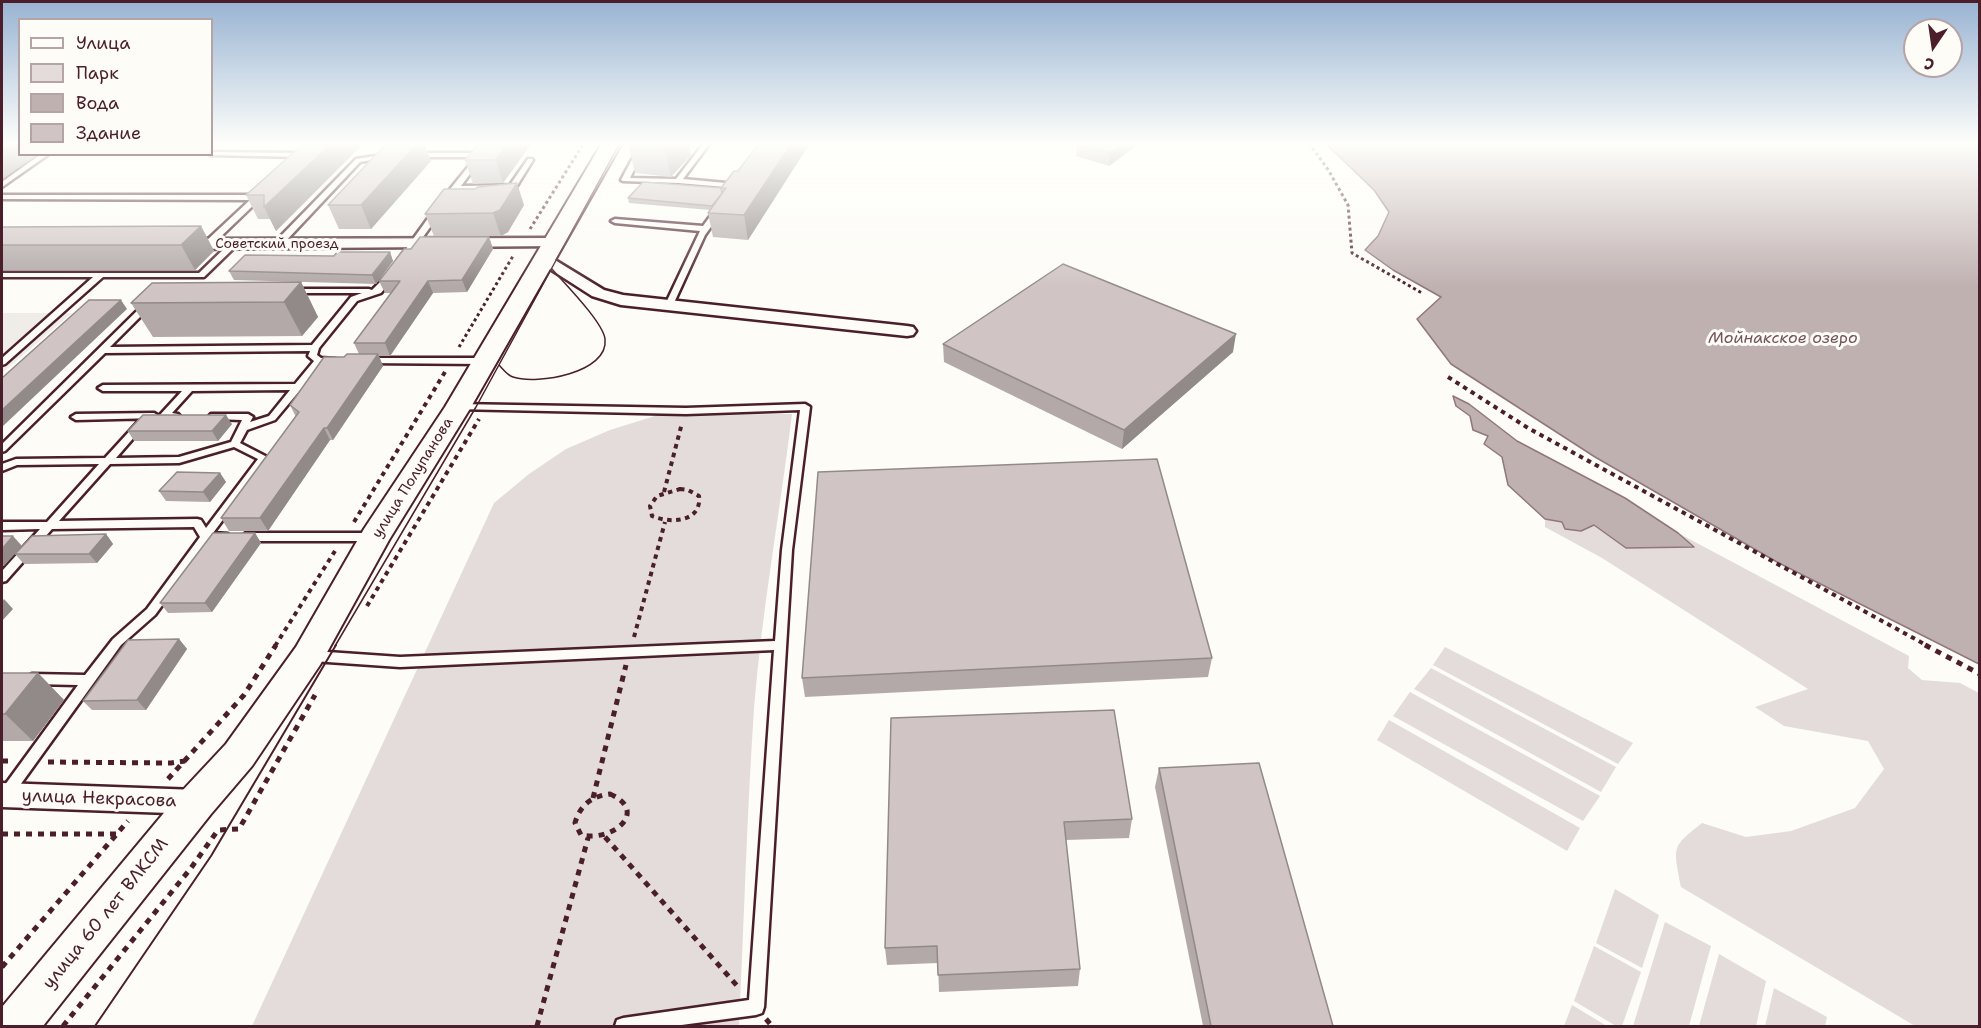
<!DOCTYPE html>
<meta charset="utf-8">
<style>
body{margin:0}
#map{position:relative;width:1981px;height:1028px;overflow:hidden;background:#fdfcf7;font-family:"Shantell Sans",sans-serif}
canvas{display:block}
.frame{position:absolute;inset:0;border:3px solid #4a1f2b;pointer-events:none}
.legend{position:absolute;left:18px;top:18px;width:195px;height:138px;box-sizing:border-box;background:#fdfcf7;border:2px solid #b5a4a5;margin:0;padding:8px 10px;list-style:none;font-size:18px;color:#4a1f2b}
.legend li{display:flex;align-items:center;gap:12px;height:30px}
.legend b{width:30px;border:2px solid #b5a4a5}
.north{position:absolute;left:1903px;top:18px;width:60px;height:60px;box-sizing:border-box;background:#fdfcf7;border:2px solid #b5a4a5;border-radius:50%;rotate:193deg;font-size:16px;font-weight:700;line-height:24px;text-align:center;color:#4a1f2b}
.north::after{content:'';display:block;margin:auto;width:21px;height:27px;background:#4a1f2b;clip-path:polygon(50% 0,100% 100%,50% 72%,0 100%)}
</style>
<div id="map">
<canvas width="1981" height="1028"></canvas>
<div class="frame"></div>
<ul class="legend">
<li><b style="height:8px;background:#fdfcf7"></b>Улица</li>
<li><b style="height:16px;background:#e3dcda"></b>Парк</li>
<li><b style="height:16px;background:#c0b1b1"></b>Вода</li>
<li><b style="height:16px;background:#d0c5c4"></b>Здание</li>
</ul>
<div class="north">С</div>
</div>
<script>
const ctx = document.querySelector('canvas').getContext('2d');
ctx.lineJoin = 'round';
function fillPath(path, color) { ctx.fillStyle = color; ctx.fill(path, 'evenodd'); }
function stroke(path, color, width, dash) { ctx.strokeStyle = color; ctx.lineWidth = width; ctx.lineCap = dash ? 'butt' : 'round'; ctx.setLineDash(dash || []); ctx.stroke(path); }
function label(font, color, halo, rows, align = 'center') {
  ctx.font = font + ' "Shantell Sans",sans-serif'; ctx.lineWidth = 6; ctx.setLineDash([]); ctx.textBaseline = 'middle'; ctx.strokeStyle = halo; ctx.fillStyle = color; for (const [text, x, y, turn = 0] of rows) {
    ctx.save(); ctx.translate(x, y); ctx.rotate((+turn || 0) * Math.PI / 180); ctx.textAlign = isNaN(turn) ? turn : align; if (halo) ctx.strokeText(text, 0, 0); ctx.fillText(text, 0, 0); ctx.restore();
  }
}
fillPath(new Path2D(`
 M2 313H72L2 373Z`), '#f0ece8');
fillPath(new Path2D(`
 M792 414C780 512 762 609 754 708 747 814 744 920 739 1026H252L494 503 529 474 566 449 610 430 658 415Z
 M1545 519 1562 522 1565 529 1580 531 1594 525 1626 548 1693 546 1678 533 1909 656 1908 668 1922 680 1960 683 1979 693V1026H1915L1681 887C1674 847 1670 848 1702 823L1746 837 1791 831 1855 808 1884 769 1868 741 1784 726 1755 707 1808 689 1602 558 1545 527Z
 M1445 647 1633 743 1618 764 1433 665Z
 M1431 668 1616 767 1601 792 1414 689Z
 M1410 692 1600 796 1583 821 1393 716Z
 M1389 720 1580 828 1567 851 1377 740Z
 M1615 889 1659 915 1642 968 1596 943Z
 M1665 922 1711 946 1689 1026H1633Z
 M1594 946 1641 972 1622 1026H1616L1574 1001Z
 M1719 954 1766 981 1756 1026H1699Z
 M1774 988 1827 1017 1825 1026H1765Z
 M1572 1005 1607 1026H1564Z`), '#e3dcda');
const water = new Path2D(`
 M1325 143H1979V664L1777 562 1595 457 1451 364 1417 319 1441 297 1393 270 1365 250 1378 236 1389 212 1374 190Z
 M1453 396 1469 404 1517 441 1625 498 1678 533 1694 547 1626 548 1594 525 1581 531 1565 529 1562 522 1545 519 1508 485 1502 457 1484 444 1488 436 1473 430 1470 416 1456 406Z`);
fillPath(water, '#c0b1b1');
stroke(water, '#91777b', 1.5);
const lane = new Path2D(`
 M487 143H493L461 186 510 185 528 159H532L533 160 515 189 457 190 449 202H443V198L476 157H415L412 155 415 153H479Z
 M641 143H647L630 178 676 179 704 143H710L683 179 737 184 741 186 737 188 678 183 623 181 621 180Z
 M212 152 301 153 304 155 301 157 210 155Z
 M41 154H49L2 187V182Z
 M388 154 390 155V157L360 162 281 246H275V242L356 159Z
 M2 195H258L262 197 211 246H205V242L250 200 2 199Z
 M434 210 441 212 405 262H399L398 260Z
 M714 211 721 213 705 235 673 305 672 307H666L665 305 700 231 615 223 611 221 615 219 703 226Z
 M231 242H237L238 244 204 277H103L5 364 2 365V358L93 277H2V273H199Z
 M386 276H392L393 278 381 293 357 301 319 348 317 355 321 358 336 359V363L322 364 275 420 247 430 240 443 269 458 213 533 228 534 229 537 228 540 209 541 155 615 121 645 10 799 5 801 2 800V789L78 685 32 684 28 682 26 679 28 676 32 674 85 675 113 639 147 609 200 537 194 527 52 529 6 581 2 582V571L40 529 2 530V522H47L99 464 17 465 2 471V464L16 459 105 458 137 423 140 422 145 425 143 427 116 458 179 457 231 442 242 420 214 419 209 416 211 414H248L253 417 250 422 269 416 290 390 192 391 172 413 178 414 180 416 178 418 164 419 159 416 182 391H103L98 388 103 385 295 384 314 361 308 356 310 351 105 353 5 451 2 452V444L145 303H151L152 305 110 347 312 345 351 297 362 293H288V289H369L372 290ZM234 447 258 459 206 528 201 520 197 519 59 521 110 464 179 463Z
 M367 358H483L487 361 483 364 364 363V359Z
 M458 404 686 408 805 404 810 407 792 550 764 1007 762 1013 756 1015 674 1026H615L617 1020 623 1018 749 1000 774 650 400 667 313 661 309 659 307 656 309 653 313 651 400 657 775 641 782 550 800 410 686 414 455 409 453 407Z
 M154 413 159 416 157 418 76 420 71 417 76 414Z
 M246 533H374L379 537 374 541H246L241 537Z`);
const street = new Path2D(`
 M553 238 561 243 558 246 182 249 174 244 182 239Z
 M545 254 604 290 623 295 907 326 913 327 916 331 913 335 907 336 621 305 592 296 539 262 537 259Z
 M2 783 197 790 207 794 210 802 207 810 197 814 2 807Z`);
const secondary = new Path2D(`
 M602 143H622L471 407 389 540 320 665 252 766 211 814 43 1026H2V1007L183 790 226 744 296 647 364 529 445 407Z`);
stroke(lane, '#4a1f2b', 5);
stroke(street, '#4a1f2b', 5);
stroke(secondary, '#4a1f2b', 4);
stroke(new Path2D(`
 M1309 143 1329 171 1348 205 1352 253 1422 293
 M530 229 584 143
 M459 347 513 256`), '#4a1f2b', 3, [3, 3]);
stroke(new Path2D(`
 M1448 377 1528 428 1928 646
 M680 489 688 490 699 496C702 522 671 524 652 516L650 506 657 496Z
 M664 492 682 423
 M354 522 445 372
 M367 606 479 419
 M634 637 665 522
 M275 646 335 551`), '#4a1f2b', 4, [4.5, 4.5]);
stroke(new Path2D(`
 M1925 645 1980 674
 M2 761H11
 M48 762 171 763 185 761
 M168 779 244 695 276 645
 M610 794C649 811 614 842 581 835L575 823C580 805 592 796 610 794Z
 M593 798 626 665
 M2 834H116
 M605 837 740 989
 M2 967 128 821
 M766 1019 772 1026
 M63 1026 191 868 218 830 239 829 315 695
 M537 1026 588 838`), '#4a1f2b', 5, [6, 6]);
fillPath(lane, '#fdfcf7');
fillPath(street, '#fdfcf7');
fillPath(secondary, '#fdfcf7');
stroke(new Path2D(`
 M499 365C503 369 507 375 513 377 537 385 609 373 605 339 603 322 564 283 552 269
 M335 646 476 407 620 143`), '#4a1f2b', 1.5);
stroke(new Path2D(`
 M95 1026 211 856 336 645`), '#4a1f2b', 2);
fillPath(new Path2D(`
 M304 143H360L361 146 276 231 270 219H258L246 195Z
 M532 143 503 183 473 184 465 160Z
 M628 143H694L690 148 691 155 671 177 635 173Z
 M759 143H810L748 240 713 237 708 213 710 210 629 203 628 198 721 188 738 171Z
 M1140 143 1109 166 1076 156 1077 144Z
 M431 161 371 229H339L328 205Z
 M524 205 508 232 501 236H434L425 214Z
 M201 226 214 251 195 270H2V227Z
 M489 237 493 249 467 292 433 293 390 356H379L383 366 333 440H330L268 531H229L221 518 296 417 290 405 344 357 359 354 354 343 391 293H385L379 281 411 249Z
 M390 252 393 261 376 284 234 280 229 271 334 256Z
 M301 282 318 317 302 336 153 337 131 303Z
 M943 344 1233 352 1122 449 944 362Z
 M232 424 218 441H134L128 431Z
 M220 473 226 482 210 502 166 501 159 491Z
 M255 533 261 543 212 612 168 613 160 603Z
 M106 534 113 544 97 563 24 564 15 554Z
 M179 639 187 649 146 710H92L83 701Z
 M1212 658 1208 677 805 697 802 678Z
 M2 673H38L64 700 33 741H2Z
 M891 718 1132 819 1129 838 1066 840 1080 969 1078 986 939 992 938 963 887 965 885 948Z
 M1159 768 1333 1026H1203L1155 787Z`), '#b3a9a9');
fillPath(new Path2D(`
 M7 143H20V154H39L2 179V147Z
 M332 143H360L361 146 276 231 264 207Z
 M418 143H424L431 161 371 229 361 205Z
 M508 143H532L503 183 496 160Z
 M667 143H694L690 148 691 155 671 177 664 146Z
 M792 143H810L748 240 744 215Z
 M1125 143H1140L1109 166 1110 153Z
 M517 183 524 205 508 232 501 236 493 213Z
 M201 226 214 251 195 270 181 245Z
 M489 237 493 249 467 292 462 280Z
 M390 252 393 261 376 284 372 275Z
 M428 281 433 293 390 356 385 343Z
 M301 282 318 317 302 336 284 302Z
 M121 300 127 309 2 427V410Z
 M1236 334 1233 352 1122 449 1124 430Z
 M378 354 383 366 333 440 327 428Z
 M226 415 232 424 218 441 212 431Z
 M324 428 330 440 268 531 260 518Z
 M220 473 226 482 210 502 203 492Z
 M255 533 261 543 212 612 205 603Z
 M106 534 113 544 97 563 89 554Z
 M13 536 22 546 4 566 2 563V549Z
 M4 599 13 609 2 621V602Z
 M179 639 187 649 146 710 137 700Z
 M38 673 64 700 33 741 5 714Z`), '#928a89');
const building = new Path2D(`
 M304 143H332L264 207V195H246Z
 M387 143H418L361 205H328Z
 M479 143H508L496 160H465Z
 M639 143H667L664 146Z
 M759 143H792L744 215 708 213 726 188H721L734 171H738Z
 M1079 143H1125L1110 153 1077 144Z
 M643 182 721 188 722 193 712 206 628 198Z
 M517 183 500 210 493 213 425 214 444 189H475L478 187Z
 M201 226 181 245H2V227Z
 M420 237H489L462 280 428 281 385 343H354L400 281H379L404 249H411Z
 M337 252H390L372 275 229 271 245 255 334 256Z
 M1063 264 1236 334 1124 430 943 344Z
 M301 282 284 302 131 303 152 283Z
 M89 300H121L2 410V378Z
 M347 354H378L327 428H324L260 518H221L299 412 290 405 324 357H344Z
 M143 415H226L212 431H128Z
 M1157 459 1212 658 802 678 818 472Z
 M177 472 220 473 203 492 159 491Z
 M213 533H255L205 603H160Z
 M106 534 89 554H15L32 536Z
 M2 536H13L2 549Z
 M179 639 137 700 83 701 128 640Z
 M2 673H38L5 714H2Z
 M1114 710 1132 819 1064 822 1080 969 938 975 937 946 885 948 891 718Z
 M1259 763 1333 1026H1211L1159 768Z`);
fillPath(building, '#d0c5c4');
stroke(building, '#928a89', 1.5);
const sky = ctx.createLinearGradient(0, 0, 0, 287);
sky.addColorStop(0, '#98b3d2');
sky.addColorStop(0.5, '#fefefb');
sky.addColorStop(1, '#fefefb00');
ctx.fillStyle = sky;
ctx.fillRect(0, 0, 1981, 287);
label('14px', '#4a1f2b', '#fdfcf7', [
 ["Советский проезд",277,244]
]);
label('15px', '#4a1f2b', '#fdfcf7', [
 ["улица Полупанова",413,478,-58]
]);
label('italic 16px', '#73525a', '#fdfcf7', [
 ["Мойнакское озеро",1783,339]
]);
label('18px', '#4a1f2b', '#fdfcf7', [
 ["улица Некрасова",99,799,2],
 ["улица 60 лет ВЛКСМ",106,914,-51]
]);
</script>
